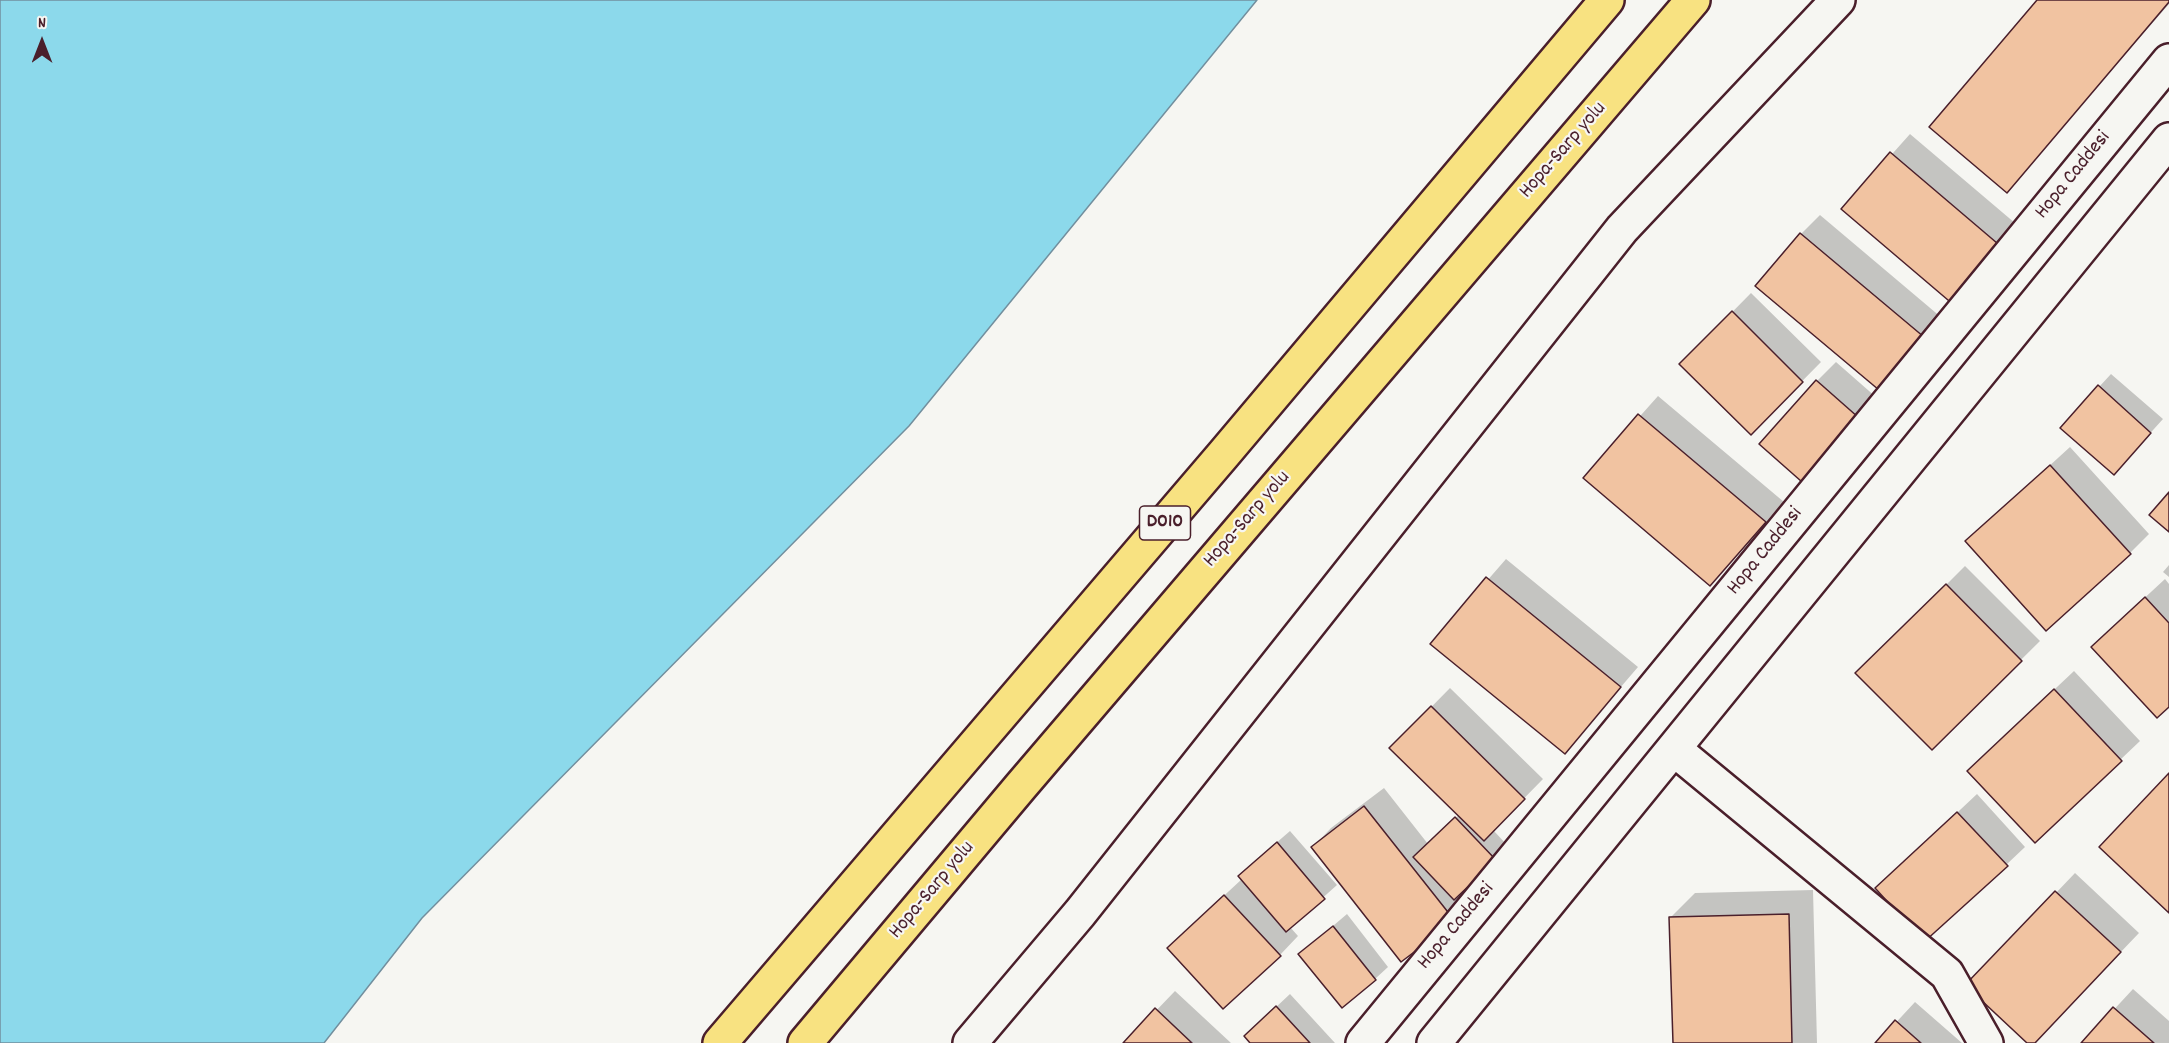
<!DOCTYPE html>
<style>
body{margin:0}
#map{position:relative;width:2169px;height:1043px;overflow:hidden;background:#f6f6f2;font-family:Dekko,sans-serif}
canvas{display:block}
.north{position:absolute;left:12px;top:12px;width:60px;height:60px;-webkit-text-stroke:4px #f6f6f2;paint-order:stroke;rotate:0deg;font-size:16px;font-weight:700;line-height:24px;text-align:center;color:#4a1f2b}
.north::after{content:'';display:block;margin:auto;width:21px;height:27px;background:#4a1f2b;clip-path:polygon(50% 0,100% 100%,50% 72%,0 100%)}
</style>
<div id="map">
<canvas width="2169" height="1043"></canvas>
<div class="north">N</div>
</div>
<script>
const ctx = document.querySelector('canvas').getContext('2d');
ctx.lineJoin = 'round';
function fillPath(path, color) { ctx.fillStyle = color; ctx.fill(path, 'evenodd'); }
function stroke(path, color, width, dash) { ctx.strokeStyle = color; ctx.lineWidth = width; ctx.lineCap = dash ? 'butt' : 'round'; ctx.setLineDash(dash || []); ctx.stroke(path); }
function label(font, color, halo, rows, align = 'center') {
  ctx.font = font + ' Dekko,sans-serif'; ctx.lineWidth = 4.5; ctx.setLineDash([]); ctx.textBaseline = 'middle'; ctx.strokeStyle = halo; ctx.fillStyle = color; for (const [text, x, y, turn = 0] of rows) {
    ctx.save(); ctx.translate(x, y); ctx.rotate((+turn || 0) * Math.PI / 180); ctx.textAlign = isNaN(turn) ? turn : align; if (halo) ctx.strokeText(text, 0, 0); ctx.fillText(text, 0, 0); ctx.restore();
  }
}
const water = new Path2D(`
 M0 0H1257L909 426 422 918 324 1043H0Z`);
fillPath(water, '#8cd9eb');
stroke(water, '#728f9e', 1.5);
fillPath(new Path2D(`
 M2039 0H2169V4L2007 190Z
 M1910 134 2022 229 1955 304 1843 209Z
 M1820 215 1942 318 1879 388 1801 234Z
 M1751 293 1821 362 1751 433 1681 364Z
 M1836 362 1885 405 1829 468 1817 381Z
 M2111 374 2163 419 2126 460 2099 387Z
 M1658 396 1784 502 1710 584 1585 478Z
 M2070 447 2149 534 2130 553 1967 541Z
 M1506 559 1638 667 1565 752 1432 644Z
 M2169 565V577L2163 572Z
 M1965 566 2040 641 1932 748 1858 673Z
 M2165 579 2169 584V705L2112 628Z
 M2074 671 2140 741 2035 841 1988 752Z
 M1450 688 1543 779 1493 830 1508 846 1464 889 1473 901 1454 920 1313 847 1331 828 1384 788 1428 844 1459 815 1391 748Z
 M1977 794 2025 847 2006 865 1877 888Z
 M1290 831 1337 885 1290 927 1298 936 1280 955 1188 929 1242 879 1240 876 1253 863Z
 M2075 873 2139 933 2050 1026 2033 1043H2029L1968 985Z
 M1813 890 1817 1043H1674L1671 917 1695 893Z
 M1347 914 1388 967 1375 979 1300 954Z
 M2133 989 2169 1021V1043H2083Z
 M1175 991 1231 1043H1125Z
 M1290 994 1335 1043H1252L1259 1023Z
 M1915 1002 1962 1043H1877Z`), '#0003');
const building = new Path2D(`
 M2037 0H2169V2L2007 193 1929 127Z
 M1890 152 2004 249 1955 306 1841 209Z
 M1800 233 1924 337 1879 390 1755 286Z
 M1732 311 1803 382 1751 435 1679 364Z
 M1816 380 1867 425 1810 489 1759 444Z
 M2098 385 2151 433 2114 475 2060 428Z
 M1638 414 1766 522 1710 586 1583 478Z
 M2050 465 2131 554 2046 631 1965 541Z
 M2169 492V532L2149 515Z
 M1486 577 1621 687 1565 754 1430 644Z
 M1946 584 2022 661 1932 750 1855 673Z
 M2145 597 2169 623V707L2157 718 2091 647Z
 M2054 689 2122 761 2035 843 1967 771Z
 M1431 706 1525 799 1484 841 1389 748Z
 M2169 773V913L2099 847Z
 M1364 806 1455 921 1401 962 1311 847Z
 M1957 812 2008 866 1924 942 1875 888Z
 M1455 817 1496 860 1454 900 1413 857Z
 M1277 842 1325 899 1286 932 1238 876Z
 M2055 891 2121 952 2035 1043H2027L1965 985Z
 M1224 895 1281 956 1223 1009 1167 948Z
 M1789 914 1792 1043H1673L1669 917Z
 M1333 926 1376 980 1342 1008 1298 954Z
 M1276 1006 1310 1043H1250L1244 1036Z
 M2113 1007 2154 1043H2081Z
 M1155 1008 1192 1043H1123Z
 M1895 1020 1921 1043H1875Z`);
fillPath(building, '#f1c3a1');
stroke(building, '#4a1f2b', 1.5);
const street = new Path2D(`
 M1674 749 1947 974 1986 1043
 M970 1043 1080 913 1622 229 1838 0`);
const secondary = new Path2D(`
 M1363 1043 2169 61
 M1434 1043 2169 140`);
const highway = new Path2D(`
 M720 1043 1223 455 1607 0
 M805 1043 1021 786 1693 0`);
stroke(street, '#4a1f2b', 38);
stroke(secondary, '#4a1f2b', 38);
stroke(highway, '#4a1f2b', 38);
stroke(street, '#f6f6f2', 33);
stroke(secondary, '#f6f6f2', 33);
stroke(highway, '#f8e281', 33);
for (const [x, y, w] of [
 [1165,523,51]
]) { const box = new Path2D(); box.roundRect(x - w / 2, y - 17, w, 34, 4.5); ctx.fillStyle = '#f6f6f2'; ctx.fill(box); stroke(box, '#4a1f2b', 1.5); }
label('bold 20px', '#4a1f2b', null, [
 ["D010",1165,523]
]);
label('21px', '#4a1f2b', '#f6f6f2', [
 ["Hopa-Sarp yolu",1564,151,-49],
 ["Hopa Caddesi",2074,176,-51],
 ["Hopa-Sarp yolu",1248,520,-49],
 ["Hopa Caddesi",1766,552,-51],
 ["Hopa-Sarp yolu",933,891,-50],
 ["Hopa Caddesi",1457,927,-50]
]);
</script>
